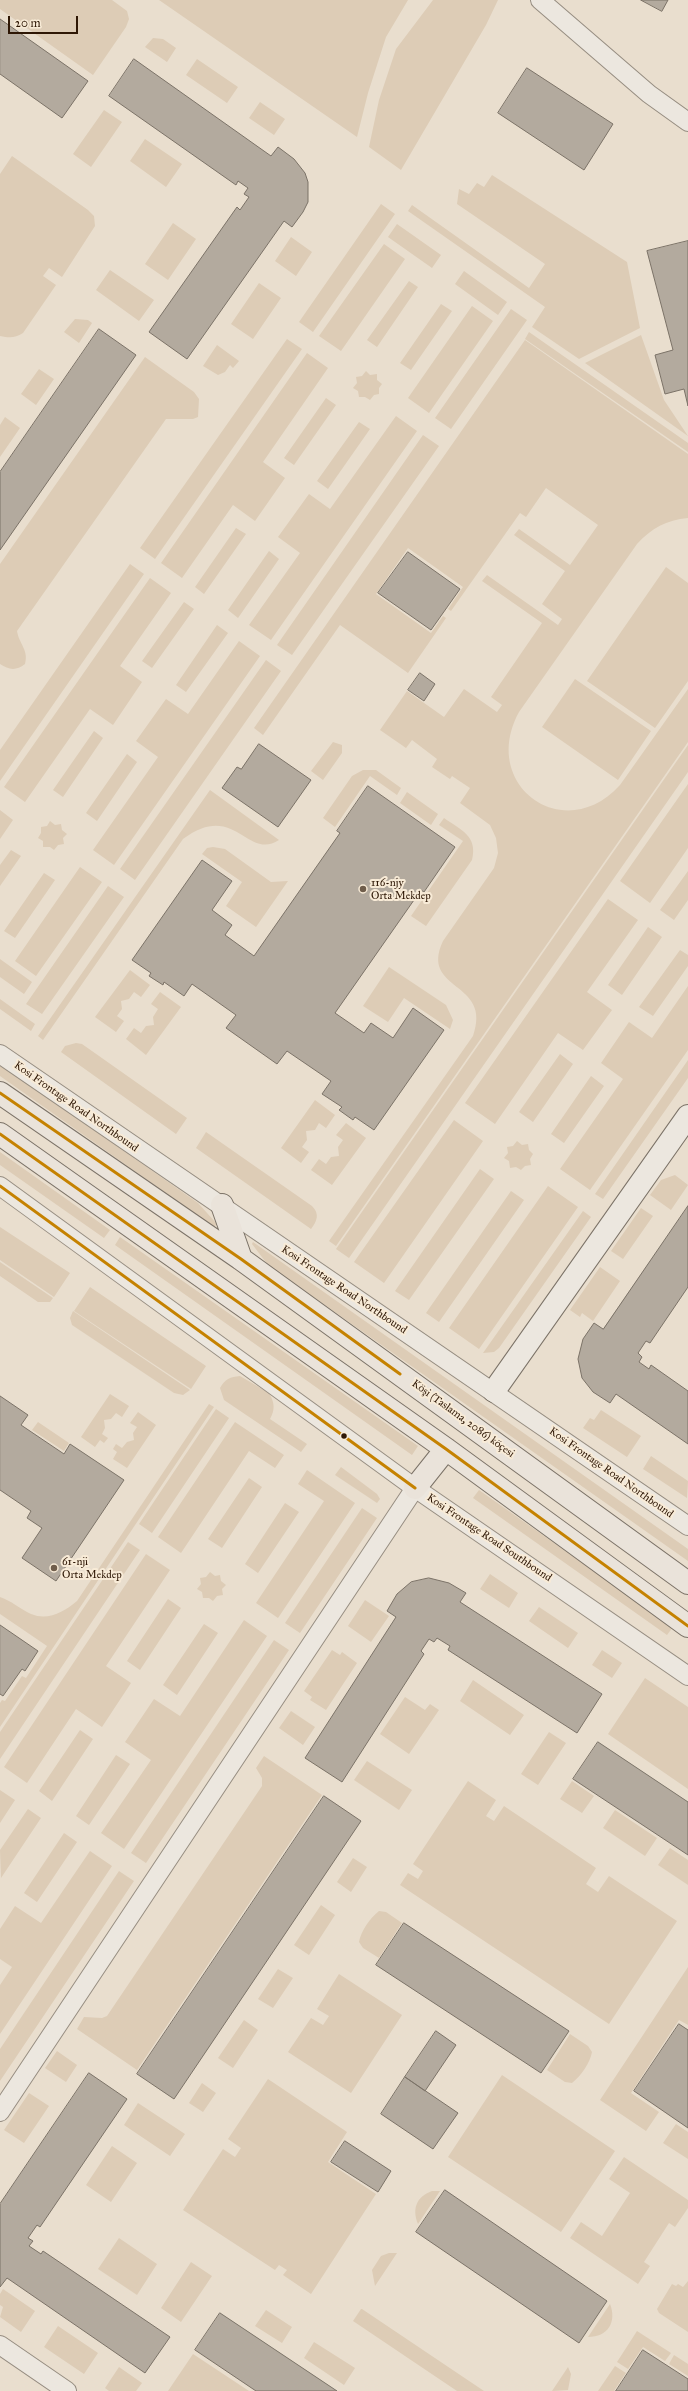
<!DOCTYPE html>
<meta charset="utf-8">
<style>
body{margin:0}
#map{position:relative;width:688px;height:2391px;overflow:hidden;background:#e9dece;font-family:"IM FELL Great Primer",serif}
canvas{display:block}
.scale{position:absolute;left:8px;top:16px;width:70px;height:18px;box-sizing:border-box;border:2px solid #2e1705;border-top:0;padding-left:5px;font-size:12px;line-height:14px;white-space:nowrap;color:#2e1705;-webkit-text-stroke:3px #f8ebd7;paint-order:stroke}
</style>
<div id="map">
<canvas width="688" height="2391"></canvas>
<div class="scale">20 m</div>
</div>
<script>
const ctx = document.querySelector('canvas').getContext('2d');
ctx.lineJoin = 'round';
function fillPath(path, color) { ctx.fillStyle = color; ctx.fill(path, 'evenodd'); }
function stroke(path, color, width, dash) { ctx.strokeStyle = color; ctx.lineWidth = width; ctx.lineCap = dash ? 'butt' : 'round'; ctx.setLineDash(dash || []); ctx.stroke(path); }
function label(font, color, halo, rows, align = 'center') {
  ctx.font = font + ' "IM FELL Great Primer",serif'; ctx.lineWidth = 4; ctx.setLineDash([]); ctx.textBaseline = 'middle'; ctx.strokeStyle = halo; ctx.fillStyle = color; for (const [text, x, y, turn = 0] of rows) {
    ctx.save(); ctx.translate(x, y); ctx.rotate((+turn || 0) * Math.PI / 180); ctx.textAlign = isNaN(turn) ? turn : align; if (halo) ctx.strokeText(text, 0, 0); ctx.fillText(text, 0, 0); ctx.restore();
  }
}
fillPath(new Path2D(`
 M0 0H112L127 11 129 19 126 27 93 75 0 9Z
 M159 0H408L386 37 368 93 357 137Z
 M433 0H498L486 25 401 170 369 147 379 100 396 49Z
 M153 38 163 39 176 48 167 62 145 47Z
 M197 59 238 87 227 103 186 75Z
 M260 102 285 119 274 135 249 118Z
 M104 110 122 122 91 167 73 154Z
 M145 139 182 164 166 187 130 161Z
 M12 156 88 210 94 216 95 226 62 277 49 268 43 276 56 285 23 333C15 338 10 338 0 336V174Z
 M492 175 627 262 640 328 579 359 532 327 545 307 408 211 412 205 529 288 545 264 457 204 459 189 469 194 477 183 484 187Z
 M381 204 395 214 313 332 299 322Z
 M173 223 196 239 168 280 145 264Z
 M397 224 441 255 432 268 388 237Z
 M291 237 312 252 296 276 275 261Z
 M384 244 405 259 341 351 319 336Z
 M110 270 154 300 139 321 96 290Z
 M464 271 507 302 498 315 455 284Z
 M409 281 418 287 377 347 367 340Z
 M259 283 281 298 253 339 231 324Z
 M441 304 452 311 411 370 400 363Z
 M472 306 493 321 429 413 408 398Z
 M511 309 527 320 451 429 435 418Z
 M75 319 88 320 92 323 79 343 64 332Z
 M529 332 688 443V452L525 339Z
 M641 335 664 400 688 436 585 363Z
 M287 339 302 349 155 559 140 548Z
 M525 340 688 454V518C666 520 652 528 637 544L519 712C479 785 564 847 620 785L688 689V742L336 1246 329 1241 473 1036C493 980 419 992 443 941L494 868 498 853 496 838 490 825 460 803 470 788 452 776 450 779 432 767 437 759 412 740 406 748 380 730 407 691 444 717 464 689 497 712 502 705 491 697 542 623 482 581 487 575 558 625 562 619 542 604 565 571 514 535 519 529 570 565 598 525 546 488 526 517 520 513 451 611 448 609 463 587 408 548 376 594 431 633 443 616 446 618 408 673 340 625 263 735 254 728Z
 M217 345 239 361 233 368 230 365 225 372 218 375 203 366Z
 M307 353 328 368 263 462 285 478 255 521 233 505 182 578 161 563Z
 M145 357 194 392 199 399 198 417 193 419H166L17 631C19 644 29 650 25 664 16 671 9 670 0 664V564Z
 M39 369 54 379 36 405 21 394Z
 M366 371 370 375 377 374V380L382 384 379 388V394L374 395 370 400 365 397H359L358 391 353 388 357 383 356 377 362 376Z
 M326 398 336 405 294 465 284 458Z
 M396 416 417 431 271 640 249 625 300 553 278 537 309 494 330 509Z
 M5 417 20 428 0 457V425Z
 M359 422 370 429 328 489 317 481Z
 M423 435 439 446 292 655 277 645Z
 M236 528 246 534 204 594 195 587Z
 M269 551 279 559 238 618 228 610Z
 M130 564 144 574 0 781V750Z
 M666 567 688 583V681L655 728 587 681Z
 M150 578 171 593 120 666 142 682 113 725 90 709 25 802 4 787Z
 M184 602 194 609 152 668 142 661Z
 M217 625 228 633 186 692 176 685Z
 M239 641 260 656 114 865 93 850 158 757 136 741 166 699 188 714Z
 M266 660 281 671 135 880 120 869Z
 M575 679 651 731 618 780 542 727Z
 M94 731 103 738 63 797 53 790Z
 M333 742 342 745V753L323 780 311 771Z
 M688 745V772L349 1258 336 1249Z
 M127 754 137 762 97 821 86 813Z
 M363 770H376L401 788 397 795 370 776 335 827 323 818 352 776Z
 M688 784V848L650 903 620 881Z
 M210 790 279 840C247 861 235 800 183 839L43 1040 38 1036Z
 M407 792 438 814 431 825 400 803Z
 M0 810 13 820 0 839Z
 M444 818C461 830 478 836 472 860L426 926 411 916 463 841 439 825Z
 M50 821 55 825 61 824 62 830 67 834 63 838 64 844 58 845 54 850 50 847H43V841L38 838 41 833V827L47 826Z
 M213 847 225 849 271 882 288 881 256 927 226 906 242 882 202 854 207 848Z
 M11 850 21 856 0 886V865Z
 M80 867 102 882 36 976 15 961Z
 M688 871V900L674 920 660 910Z
 M44 873 55 880 15 938 4 931Z
 M108 886 124 897 42 1014 26 1004Z
 M608 899 638 920 587 992 612 1010 583 1050 558 1033 495 1124 465 1103Z
 M648 927 662 937 622 995 608 985Z
 M680 950 688 955V966L653 1016 639 1007Z
 M0 959 32 982 24 994 0 977Z
 M389 967 446 1005 453 1020 450 1029 404 998 388 1022 363 1006Z
 M130 970 150 985 141 997 134 992 129 999 121 1001 122 1009 117 1016 124 1021 116 1032 95 1017Z
 M688 986V1050L590 1190 560 1169 623 1079 601 1063 629 1022 652 1038Z
 M160 992 181 1007 146 1055 126 1039 134 1028 141 1033 146 1026 154 1025 153 1017 158 1009 151 1004Z
 M0 999 35 1024 31 1031 0 1009Z
 M76 1043 82 1044 187 1118 176 1134 61 1052 65 1046Z
 M560 1054 573 1064 533 1122 519 1112Z
 M688 1060V1078L603 1199 595 1194Z
 M0 1064 198 1203 217 1224 214 1227 0 1076Z
 M591 1076 604 1086 564 1143 551 1134Z
 M315 1100 335 1115 326 1128 319 1123 315 1130 306 1131 307 1140 302 1147 309 1152 301 1163 281 1148Z
 M454 1120 483 1141 384 1283 354 1262Z
 M346 1123 366 1138 332 1185 311 1170 319 1159 326 1164 331 1157 339 1156 338 1147 343 1140 336 1135Z
 M206 1132 312 1206C320 1214 317 1221 311 1229L196 1148Z
 M517 1141 522 1145 528 1144 529 1150 533 1154 530 1159 531 1165 525 1166 521 1170 516 1167 510 1168 509 1161 504 1158 508 1153 507 1147 513 1146Z
 M0 1152 110 1230 104 1238 0 1165Z
 M480 1169 494 1179 409 1300 395 1291Z
 M675 1175 688 1185 671 1210 650 1195 661 1180Z
 M548 1186 578 1207 479 1349 449 1328Z
 M511 1191 524 1200 439 1322 426 1313Z
 M641 1208 653 1216 623 1259 611 1251Z
 M583 1211 591 1217 499 1348 494 1352 483 1353Z
 M0 1227 70 1273 54 1297 0 1260Z
 M120 1237 418 1446 412 1455 115 1245Z
 M253 1242 688 1549V1561L268 1265 252 1244Z
 M0 1262 53 1298 50 1302H38L0 1276Z
 M600 1267 620 1281 593 1321 582 1313 580 1317 570 1310Z
 M90 1287 206 1366 191 1389 74 1311Z
 M73 1311 190 1390 183 1395 174 1393 72 1325 70 1318Z
 M240 1376 269 1393C275 1403 275 1410 270 1419L307 1444 301 1452 224 1400 220 1388C225 1379 230 1377 240 1376Z
 M110 1394 129 1406 122 1417 116 1413 111 1419 104 1420 105 1428 102 1434 108 1438 104 1443 100 1440 95 1447 81 1437Z
 M209 1404 214 1407 0 1727V1703L2 1700 5 1701 22 1676 26 1678 47 1646 0 1614V1597C12 1601 20 1609 31 1614 48 1621 64 1612 77 1601Z
 M216 1409 229 1418 152 1533 139 1524Z
 M601 1410 641 1436 627 1457 583 1428 590 1418 594 1420Z
 M138 1412 156 1425 127 1468 113 1459 117 1452 113 1449 116 1444 122 1448 127 1442 134 1440 133 1433 137 1427 130 1423Z
 M38 1422 69 1443 64 1451 32 1430Z
 M235 1422 284 1455 275 1468 249 1451 181 1553 158 1537Z
 M651 1456 688 1481 687 1498 643 1469Z
 M341 1467 377 1494 380 1499 377 1503 335 1475Z
 M307 1470 355 1503 278 1618 256 1603 324 1501 298 1484Z
 M249 1478 262 1487 222 1548 208 1539Z
 M479 1490 673 1627 667 1635 473 1498Z
 M285 1503 299 1512 258 1573 245 1564Z
 M362 1508 377 1518 300 1633 285 1623Z
 M128 1542 140 1550 0 1759V1732Z
 M146 1554 170 1570 106 1666 131 1683 102 1727 76 1709 27 1783 4 1767Z
 M210 1572 215 1576 220 1575 221 1581 226 1585 222 1589 223 1595 217 1596 213 1601 209 1598H203L202 1592 197 1589 201 1584 200 1578 206 1577Z
 M490 1574 518 1593 509 1608 480 1589Z
 M168 1599 181 1608 140 1670 127 1661Z
 M365 1600 389 1616 371 1642 348 1626Z
 M539 1607 578 1633 568 1648 529 1621Z
 M244 1620 267 1636 124 1849 101 1833 151 1760 125 1742 154 1699 180 1716Z
 M204 1624 218 1633 177 1695 163 1685Z
 M274 1640 289 1650 146 1863 131 1853Z
 M332 1650 340 1655 342 1652 357 1663 326 1710 310 1700 312 1697 304 1691Z
 M602 1650 622 1663 612 1678 592 1665Z
 M645 1678 688 1707V1789L608 1734Z
 M473 1680 524 1715 510 1735 460 1701Z
 M405 1697 425 1710 430 1704 439 1710 409 1754 380 1734Z
 M291 1711 315 1727 303 1745 279 1728Z
 M80 1730 93 1739 52 1801 39 1791Z
 M549 1732 566 1743 538 1785 521 1774Z
 M116 1755 130 1764 89 1825 76 1816Z
 M264 1756 322 1795 137 2070 77 2029 84 2017 102 2018 107 2016 262 1786V1778L256 1768Z
 M367 1761 412 1790 399 1810 354 1780Z
 M468 1781 496 1800 486 1816 494 1821 504 1806 596 1868 586 1884 598 1892 609 1876 677 1921 609 2024 400 1885 408 1873 418 1879 423 1871 413 1864Z
 M572 1781 594 1796 582 1813 560 1799Z
 M0 1790 15 1800 0 1823Z
 M28 1809 41 1818 1 1878 0 1850Z
 M615 1810 657 1838 645 1856 603 1828Z
 M64 1833 77 1842 37 1902 24 1893Z
 M670 1848 688 1860V1885L658 1865Z
 M90 1851 112 1866 0 2034V1985L12 1967 0 1959V1929L15 1906 41 1923Z
 M353 1858 367 1867 351 1892 337 1882Z
 M119 1871 134 1881 0 2081V2049Z
 M321 1905 335 1915 309 1955 294 1945Z
 M379 1911 386 1912 402 1923 379 1958 363 1948 359 1942C361 1931 370 1918 379 1911Z
 M688 1967V2025L679 2020 631 2093 659 2112 646 2131 600 2100Z
 M278 1969 293 1978 273 2008 258 1999Z
 M339 1974 402 2015 351 2093 288 2052 311 2018 323 2025 329 2016 317 2009Z
 M244 2020 258 2030 233 2068 218 2058Z
 M570 2034 588 2046 592 2052C590 2063 581 2076 572 2083L565 2082 547 2070Z
 M57 2051 77 2065 66 2082 45 2068Z
 M502 2075 615 2151 561 2232 448 2157Z
 M268 2079 347 2132 328 2162 376 2194 311 2294 283 2275 287 2270 279 2265 275 2270 183 2210 223 2149 235 2157 241 2148 228 2139Z
 M202 2083 216 2093 203 2112 189 2103Z
 M29 2093 49 2106 24 2143 4 2130Z
 M138 2103 185 2134 170 2156 124 2125Z
 M676 2124 688 2132V2159L663 2143Z
 M112 2146 137 2163 111 2202 86 2185Z
 M624 2157 688 2200V2208L675 2227 669 2223 644 2262 650 2266 638 2284 570 2238 581 2222 602 2236 630 2193 609 2179Z
 M432 2191H440L418 2224C412 2209 416 2197 432 2191Z
 M119 2238 157 2264 137 2295 98 2269Z
 M389 2253H397L375 2286 372 2270 381 2256Z
 M191 2262 212 2276 181 2322 161 2308Z
 M688 2281V2332L659 2313 657 2309 672 2284 676 2286 678 2284 683 2287Z
 M3 2289 35 2311 21 2332 0 2317 3 2307 0 2305V2294Z
 M610 2304C617 2322 608 2337 588 2337Z
 M361 2309H362L484 2391H457L353 2321Z
 M266 2310 292 2327 282 2343 255 2326Z
 M58 2326 98 2353 84 2374 44 2347Z
 M637 2331 671 2353 665 2361 643 2347 628 2369 617 2362Z
 M314 2342 355 2368 344 2385 304 2358Z
 M193 2354 249 2391H168Z
 M674 2355 688 2364V2376L669 2364Z
 M615 2366 626 2373 614 2391H598Z
 M119 2367 142 2383 136 2391H109L105 2388Z
 M568 2367 571 2374 568 2390 552 2391Z`), '#ddccb6');
const building = new Path2D(`
 M641 0H668L662 11Z
 M0 19 88 81 62 118 0 74Z
 M134 59 271 156 278 147 294 159 305 173 308 182V202L303 212 292 227 284 221 187 359 149 332 237 207 240 210 249 197 244 194 248 188 238 181 236 185 109 96Z
 M527 68 613 124 584 170 498 113Z
 M688 241V406L684 389 665 394 655 355 673 350 647 251Z
 M99 329 136 355 0 550V472Z
 M408 552 460 589 431 630 378 593Z
 M420 673 435 684 424 701 408 690Z
 M259 744 311 780 278 827 222 788 237 767 241 769Z
 M368 786 455 847 424 892 421 890 335 1013 364 1033 371 1023 393 1038 413 1008 444 1030 374 1130 355 1117 353 1120 339 1110 342 1107 322 1094 331 1081 287 1051 277 1064 226 1028 236 1015 192 984 184 996 164 982 163 985 149 976 151 973 132 960 202 860 232 881 212 910 232 925 225 935 254 956 340 833 337 831Z
 M688 1206V1287L650 1343 646 1341 638 1353 642 1357 639 1362 649 1369 651 1365 688 1391V1444L616 1394 610 1403 593 1392 582 1378 578 1359 583 1339 594 1323 603 1329Z
 M0 1396 28 1415 21 1425 64 1454 70 1444 124 1480 56 1581 22 1558 42 1528 27 1518 31 1511 0 1490Z
 M429 1578 449 1583 466 1593 460 1602 602 1694 577 1733 448 1650 450 1646 437 1638 434 1642 429 1639 421 1651 424 1654 342 1782 305 1758 396 1617 387 1611 397 1594 411 1582Z
 M0 1625 38 1651 25 1671 22 1669 3 1696 0 1694Z
 M598 1742 688 1802V1855L573 1779Z
 M324 1796 361 1821 174 2099 137 2074Z
 M404 1923 569 2031 541 2073 376 1965Z
 M679 2024 688 2030V2128L634 2091Z
 M436 2031 456 2045 425 2091 405 2077Z
 M89 2073 127 2099 40 2227 37 2225 28 2238 33 2241 29 2246 41 2254 43 2251 170 2337 145 2373 7 2278 0 2287V2204Z
 M405 2077 458 2113 433 2149 381 2114Z
 M345 2141 391 2171 378 2192 331 2162Z
 M445 2190 607 2301 579 2343 416 2232Z
 M220 2313 337 2391H256L195 2350Z
 M643 2350 688 2379V2391H616Z`);
fillPath(building, '#b3aa9e');
stroke(building, '#7b7267', 1);
const street = new Path2D(`
 M540 0 649 94 688 122
 M0 1054 688 1526
 M0 1186 415 1488 688 1676
 M0 2112 415 1488
 M0 2345 67 2391`);
const secondary = new Path2D(`
 M494 1391 688 1116`);
const primary = new Path2D(`
 M0 1093 241 1259 688 1583
 M0 1134 446 1449 688 1626
 M222 1205 241 1259
 M415 1488 446 1449`);
stroke(street, '#968d81', 20);
stroke(secondary, '#7b7267', 24);
stroke(primary, '#7b7267', 24);
stroke(street, '#ece7df', 18);
stroke(secondary, '#ece7df', 22);
stroke(primary, '#eae3da', 22);
stroke(new Path2D(`
 M0 1093 241 1259 400 1374
 M0 1134 446 1449 688 1626
 M0 1186 415 1488`), '#c58201', 3);
for (const [x, y, r, color] of [
 [363,889,4,"#6f5d4b"],
 [344,1436,3.5,"#2e1705"],
 [54,1568,4,"#6f5d4b"]
]) { const dot = new Path2D(); dot.arc(x, y, r, 0, 2 * Math.PI); ctx.fillStyle = color; ctx.fill(dot); stroke(dot, '#f8ebd7', 1.5); }
label('11px', '#2e1705', '#f8ebd7', [
 ["116-njy",371,883],
 ["Orta Mekdep",371,896],
 ["61-nji",62,1562],
 ["Orta Mekdep",62,1575]
], 'left');
label('11px', '#2e1705', '#f8ebd7', [
 ["Kosi Frontage Road Northbound",76,1107,35],
 ["Kosi Frontage Road Northbound",344,1290,34],
 ["Köşi (Taslama, 2086) köçesi",463,1419,36],
 ["Kosi Frontage Road Northbound",611,1473,35],
 ["Kosi Frontage Road Southbound",489,1538,34]
]);
</script>
